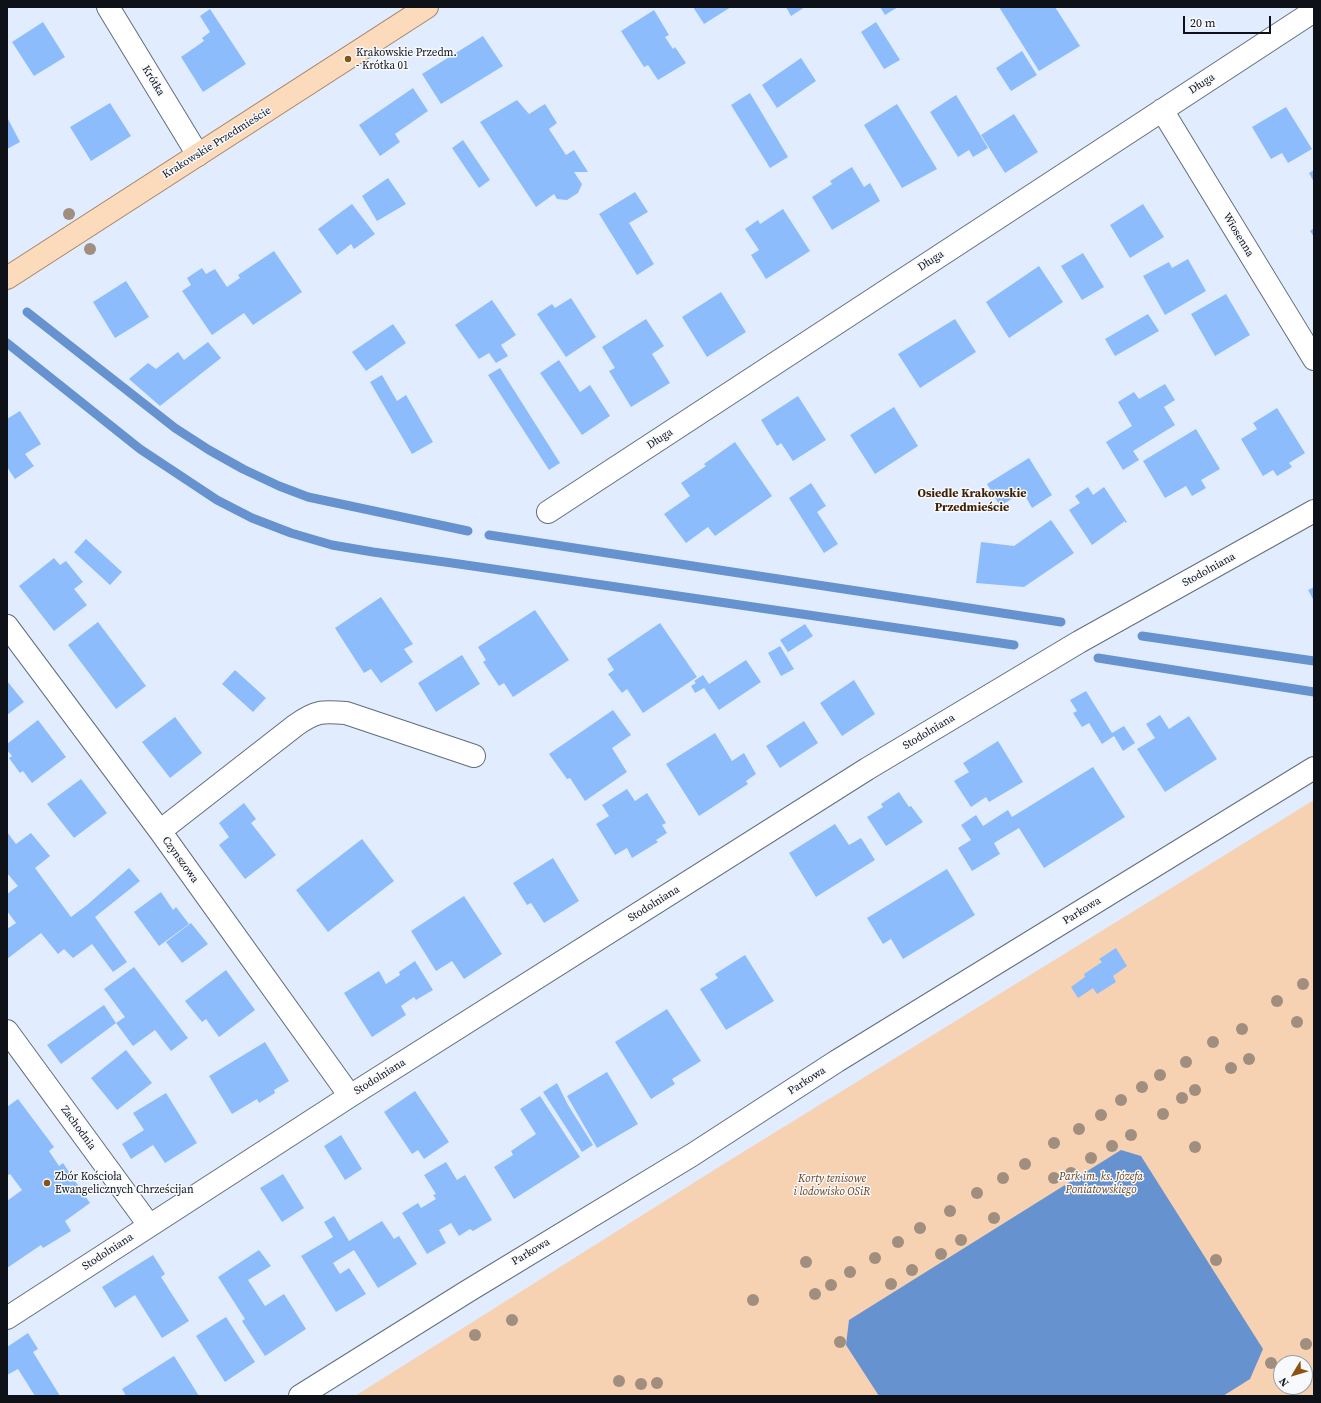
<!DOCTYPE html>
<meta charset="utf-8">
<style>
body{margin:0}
#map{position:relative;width:1321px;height:1403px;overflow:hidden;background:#e1edfe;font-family:"Source Serif 4",serif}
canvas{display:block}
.frame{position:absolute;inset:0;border:8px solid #0e1218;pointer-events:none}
.north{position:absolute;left:1273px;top:1355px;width:40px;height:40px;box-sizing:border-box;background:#f7f9fd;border:1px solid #9a9da1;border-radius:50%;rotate:232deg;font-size:11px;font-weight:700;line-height:16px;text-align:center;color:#0e1218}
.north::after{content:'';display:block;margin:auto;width:14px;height:18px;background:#8d5110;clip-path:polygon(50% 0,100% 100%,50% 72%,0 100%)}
.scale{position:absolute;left:1183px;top:16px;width:88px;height:18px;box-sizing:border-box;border:2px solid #0e1218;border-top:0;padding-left:5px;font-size:12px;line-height:14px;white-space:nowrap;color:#0e1218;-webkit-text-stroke:3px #f7f9fd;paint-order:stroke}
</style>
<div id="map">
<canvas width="1321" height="1403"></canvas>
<div class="frame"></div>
<div class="north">N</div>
<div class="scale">20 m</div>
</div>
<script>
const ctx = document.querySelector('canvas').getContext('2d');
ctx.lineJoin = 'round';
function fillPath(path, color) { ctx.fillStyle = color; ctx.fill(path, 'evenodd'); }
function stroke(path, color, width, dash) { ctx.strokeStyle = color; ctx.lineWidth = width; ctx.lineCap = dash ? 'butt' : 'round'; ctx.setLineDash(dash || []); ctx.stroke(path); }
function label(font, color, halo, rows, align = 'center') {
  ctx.font = font + ' "Source Serif 4",serif'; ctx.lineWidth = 3; ctx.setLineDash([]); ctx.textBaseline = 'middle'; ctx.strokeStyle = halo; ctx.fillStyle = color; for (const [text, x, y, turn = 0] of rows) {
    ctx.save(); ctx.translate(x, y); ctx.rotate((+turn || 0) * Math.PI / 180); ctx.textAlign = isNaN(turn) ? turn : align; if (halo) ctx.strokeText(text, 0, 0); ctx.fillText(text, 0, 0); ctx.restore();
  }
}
fillPath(new Path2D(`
 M1314 800V1396H355L722 1165ZM1281 1363H1305V1387H1281Z`), '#f6d1b2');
fillPath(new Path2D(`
 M1121 1150 1141 1156 1263 1349 1250 1379 1223 1396H879L846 1345 849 1320Z`), '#6693d0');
stroke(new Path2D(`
 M27 312 175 428 209 450 243 469 279 486 308 497 468 531
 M7 343 140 449 217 500 252 518 291 533 332 545 373 552 452 563 1014 645
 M489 535 1061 622
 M1142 636 1314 661
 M1098 658 1314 692`), '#6693d0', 9);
fillPath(new Path2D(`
 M693 7H731L704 24Z
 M786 7H805L791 16Z
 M880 7H898L885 15Z
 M999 7H1055L1080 46 1039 71Z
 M210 9 246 64 203 92 181 57 204 41 202 38 210 32 200 16Z
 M654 10 669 35 665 37 673 49 675 47 686 63 658 80 648 65 644 67 621 31Z
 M43 22 65 57 34 76 12 42Z
 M876 22 900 60 884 69 861 32Z
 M483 36 503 66 441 104 422 74Z
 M1022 51 1037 75 1011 91 996 68Z
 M801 58 816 81 777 108 762 85Z
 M413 88 428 111 395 134 400 142 380 156 359 125Z
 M750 93 788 157 770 168 731 105Z
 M956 95 988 148 973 157 969 150 958 157 930 112Z
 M517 100 529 114 545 104 557 123 549 129 566 155 574 150 588 172H574L582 184 578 193 567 200 557 199 554 194 536 207 480 122Z
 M110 103 131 136 91 161 70 127Z
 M897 104 937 169 902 188 864 125Z
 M1286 107 1312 149 1288 163 1282 153 1271 159 1252 127Z
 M1014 114 1038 152 1005 173 981 135Z
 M7 117 20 142 7 149Z
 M463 140 490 180 479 188 452 148Z
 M852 167 864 187 870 183 880 201 832 230 812 197 832 184 830 181Z
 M1314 170V182L1309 173Z
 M388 178 406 204 377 221 362 196Z
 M635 192 648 212 629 223 654 264 637 275 599 214Z
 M352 204 375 234 354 249 351 244 337 255 318 229Z
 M1143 204 1164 237 1130 258 1110 225Z
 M783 209 810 251 766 279 751 255 759 250 745 229 758 220 760 224Z
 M1314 228V237L1310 231Z
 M274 251 302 292 253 325 244 313 212 335 182 291 191 285 187 278 202 268 206 274 215 269 227 287 240 278 238 275Z
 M1083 253 1104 287 1082 300 1061 266Z
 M1188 259 1206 291 1165 315 1143 276 1169 262 1172 268Z
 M1039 266 1063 302 1009 338 986 302Z
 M126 281 149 317 115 338 93 302Z
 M721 292 746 332 707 357 682 317Z
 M1226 294 1250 335 1215 356 1191 314Z
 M571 298 596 337 566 357 537 314 552 304 555 308Z
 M492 300 516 335 501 345 508 356 496 363 489 353 479 359 455 325Z
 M1148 314 1159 331 1115 356 1105 339Z
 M646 319 664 346 652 354 670 383 631 407 609 371 615 368 602 347Z
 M955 319 976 352 920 388 898 354Z
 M393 324 406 343 366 371 352 352Z
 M208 342 221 358 160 406 129 379 148 363 156 369 178 352 184 360Z
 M559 360 580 392 590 385 610 416 582 435 540 373Z
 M500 368 560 463 549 470 488 375Z
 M382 375 397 401 406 395 433 442 412 454 370 382Z
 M1165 384 1175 400 1164 407 1175 425 1133 451 1139 460 1123 470 1106 442 1132 426 1118 402 1134 392 1139 399Z
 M798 396 826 440 793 461 781 443 777 446 761 420Z
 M894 407 918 446 875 474 850 435Z
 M1277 408 1305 453 1289 463 1292 467 1277 476 1273 470 1263 476 1241 439 1257 429 1253 423Z
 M20 411 41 444 25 454 34 466 15 479 7 467V419Z
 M1196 429 1220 469 1201 480 1206 488 1192 496 1186 486 1165 498 1143 461Z
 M735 442 772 496 715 536 708 527 686 543 664 514 690 496 681 483 706 466 704 464Z
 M1029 458 1052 495 1032 508 1023 492 1000 506 987 484Z
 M811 483 826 506 817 512 838 544 824 553 789 498Z
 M1088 487 1093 495 1104 487 1127 522 1125 523V521L1092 545 1069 510 1080 503 1075 496Z
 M1051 520 1074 553 1024 587 976 583 981 542 1014 546Z
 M86 539 122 572 110 585 74 552Z
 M54 558 60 565 66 561 83 582 74 589 87 605 54 631 19 586Z
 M1314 587V601L1308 590Z
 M381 597 413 644 404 649 413 662 381 683 371 669 364 673 335 628Z
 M535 610 569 660 513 697 504 683 499 686 483 662 486 660 478 647Z
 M98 622 146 686 116 709 68 645Z
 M660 623 697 677 643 713 627 689 622 693 608 674 614 670 607 659Z
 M805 624 813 636 788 652 780 640Z
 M780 646 794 669 781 676 768 653Z
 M462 655 480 684 436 712 418 683Z
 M746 660 761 682 719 710 704 688 695 693 691 686 696 683 694 681 703 675 709 684Z
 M235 670 266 698 253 712 222 684Z
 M854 680 875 714 842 736 820 703Z
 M7 681 24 702 7 715Z
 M1086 691 1112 733 1124 726 1135 743 1123 751 1114 736 1102 744 1089 723 1082 727 1073 713 1077 711 1070 700Z
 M613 710 631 735 612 748 627 772 585 801 570 778 567 779 549 754Z
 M1160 715 1169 729 1189 716 1217 759 1165 792 1137 749 1155 738 1146 724Z
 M175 717 202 753 170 778 142 742Z
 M38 720 66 757 32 783 23 771 20 773 9 758 12 756 7 750V744Z
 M804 721 818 743 780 768 766 746Z
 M715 733 732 761 744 753 756 774 746 781 748 784 699 816 666 764Z
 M998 741 1023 782 989 802 986 797 971 807 954 781 969 772 963 763Z
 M1093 767 1125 817 1044 868 1019 828 994 843 1000 854 972 871 958 848 971 840 961 825 976 815 983 826 1008 810 1012 817Z
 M81 779 107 813 74 838 47 804Z
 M627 789 635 801 647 793 666 823 662 825 667 833 656 840 658 842 632 858 627 848 615 855 596 824 609 816 602 805Z
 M899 792 909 807 911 806 923 822 886 846 867 817 883 807 881 804Z
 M244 803 256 819 251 823 276 855 245 879 219 845 229 837 219 823Z
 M835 824 849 845 861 838 875 860 816 897 789 853Z
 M7 832 16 844 31 833 50 856 35 868 71 917 87 905 129 868 140 881 95 917 127 962 113 972 92 944 73 958 64 949 58 954 41 933 7 959V929L16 923 7 911V894L18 886 7 873Z
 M362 839 394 881 328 932 296 890Z
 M553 858 579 901 544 923 531 903 527 905 513 883Z
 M947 869 975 915 903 959 891 939 883 944 867 918Z
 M161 892 173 910 176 907 189 924 159 946 134 912Z
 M464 896 502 954 464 979 452 961 436 971 411 931Z
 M191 923 208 944 182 963 166 942Z
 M1116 948 1127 966 1113 976 1116 982 1097 994 1093 988 1078 998 1071 987 1085 977 1084 974 1102 962 1099 959Z
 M745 955 774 1001 726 1030 700 989 718 978 715 974Z
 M415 961 433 990 416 1000 414 997 401 1006 406 1015 372 1037 344 993 379 971 386 984 400 975 399 972Z
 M134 967 188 1038 171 1051 155 1030 133 1046 116 1023 125 1017 104 989Z
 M226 970 255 1010 219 1037 206 1019 202 1022 185 1001Z
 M104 1005 116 1023 61 1064 47 1045Z
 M667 1009 701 1061 672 1079 675 1084 651 1099 615 1042Z
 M265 1042 289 1081 274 1090 275 1093 259 1103 257 1099 232 1114 209 1076Z
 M126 1050 152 1083 117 1110 91 1078Z
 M607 1072 638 1124 597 1148 567 1096Z
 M557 1083 568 1105 593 1145 582 1152 543 1092Z
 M415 1091 449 1142 424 1159 418 1150 412 1154 384 1112Z
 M166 1093 197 1143 165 1163 153 1145 131 1159 122 1144 144 1130 133 1113Z
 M540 1096 580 1157 514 1199 494 1167 513 1155 511 1151 536 1134 520 1109Z
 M18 1099 54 1147 49 1151 59 1166 63 1163 90 1203 65 1221 71 1231 43 1248 41 1245 7 1268V1201L22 1190 10 1174 7 1176V1107Z
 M341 1135 362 1169 345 1180 324 1146Z
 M446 1162 457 1180 465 1175 492 1220 473 1231 470 1229 459 1236 451 1223 439 1230 446 1243 427 1254 402 1213 418 1203 421 1208 436 1199 433 1195 436 1194 424 1175Z
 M283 1174 304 1208 282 1222 260 1188Z
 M334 1216 349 1241 382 1221 394 1239 399 1236 417 1264 378 1288 354 1250 333 1263 340 1274 349 1268 366 1294 336 1312 301 1256 333 1237 324 1222Z
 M259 1250 271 1266 248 1280 265 1306 284 1294 306 1329 265 1356 242 1321 245 1319 218 1277Z
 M153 1255 165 1274 161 1277 189 1321 162 1338 135 1295 115 1308 102 1287Z
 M226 1317 255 1362 225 1382 196 1336Z
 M28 1333 38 1349 33 1352 60 1396H35L18 1369 7 1375V1347Z
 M174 1356 199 1396H126L122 1389Z`), '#8dbcfc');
const street = new Path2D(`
 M108 7 198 155
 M1162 110 1314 359
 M548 512 1314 11
 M7 626 160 831 350 1096
 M160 831 296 725C316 711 322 711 346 713L474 756
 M7 1031 149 1225
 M7 1318 350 1096 867 769 1079 642 1314 511
 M300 1396 468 1291 692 1155 837 1061 1314 768`);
const primary = new Path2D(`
 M7 278 427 7`);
stroke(street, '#626d7c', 24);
stroke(primary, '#a78466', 24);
stroke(street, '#fff', 22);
stroke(primary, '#fcdabc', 22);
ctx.fillStyle = '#a08e7f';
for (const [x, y] of [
 [69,214],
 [90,249],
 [1303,984],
 [1277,1001],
 [1297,1022],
 [1242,1029],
 [1213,1042],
 [1249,1059],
 [1186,1062],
 [1231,1068],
 [1160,1075],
 [1142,1087],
 [1195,1090],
 [1182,1098],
 [1121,1100],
 [1163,1114],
 [1101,1115],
 [1079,1129],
 [1131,1135],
 [1054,1143],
 [1112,1146],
 [1195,1147],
 [1091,1158],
 [1025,1164],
 [1071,1173],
 [1003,1178],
 [1054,1178],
 [977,1193],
 [950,1211],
 [994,1218],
 [920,1228],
 [961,1240],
 [898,1242],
 [941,1254],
 [875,1258],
 [1216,1260],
 [806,1262],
 [912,1270],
 [850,1272],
 [891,1284],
 [831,1285],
 [815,1294],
 [753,1300],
 [512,1320],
 [475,1335],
 [840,1342],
 [1306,1344],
 [1271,1363],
 [619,1381],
 [657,1383],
 [641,1384]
]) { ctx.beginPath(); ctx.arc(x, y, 6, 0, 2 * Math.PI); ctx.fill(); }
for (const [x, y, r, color] of [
 [348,59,4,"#8d5110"],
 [47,1183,4,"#8d5110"]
]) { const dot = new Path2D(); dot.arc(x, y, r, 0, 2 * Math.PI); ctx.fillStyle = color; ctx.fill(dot); stroke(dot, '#f7f9fd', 1.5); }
label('11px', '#0e1218', '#f7f9fd', [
 ["Krakowskie Przedm.",356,53],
 ["- Krótka 01",356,66],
 ["Zbór Kościoła",55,1177],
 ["Ewangelicznych Chrześcijan",55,1190]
], 'left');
label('11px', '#0e1218', '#f7f9fd', [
 ["Krótka",153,81,59],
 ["Długa",1202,84,-33],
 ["Krakowskie Przedmieście",217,143,-32],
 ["Wiosenna",1238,235,59],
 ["Długa",931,261,-33],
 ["Długa",660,439,-33],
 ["Stodolniana",1209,570,-29],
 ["Stodolniana",929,732,-31],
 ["Czynszowa",180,860,54],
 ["Stodolniana",654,904,-32],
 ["Parkowa",1082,911,-32],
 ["Stodolniana",380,1077,-32],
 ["Parkowa",807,1081,-33],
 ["Zachodnia",78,1128,54],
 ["Stodolniana",108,1252,-33],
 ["Parkowa",531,1252,-31]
]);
label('italic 11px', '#6b4017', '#f7f9fd', [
 ["Park im. ks. Józefa",1101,1177],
 ["Poniatowskiego",1101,1190],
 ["Korty tenisowe",832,1179],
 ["i lodowisko OSiR",832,1192]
]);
label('bold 12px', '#3e2104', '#f7f9fd', [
 ["Osiedle Krakowskie",972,494],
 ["Przedmieście",972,508]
]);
</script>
